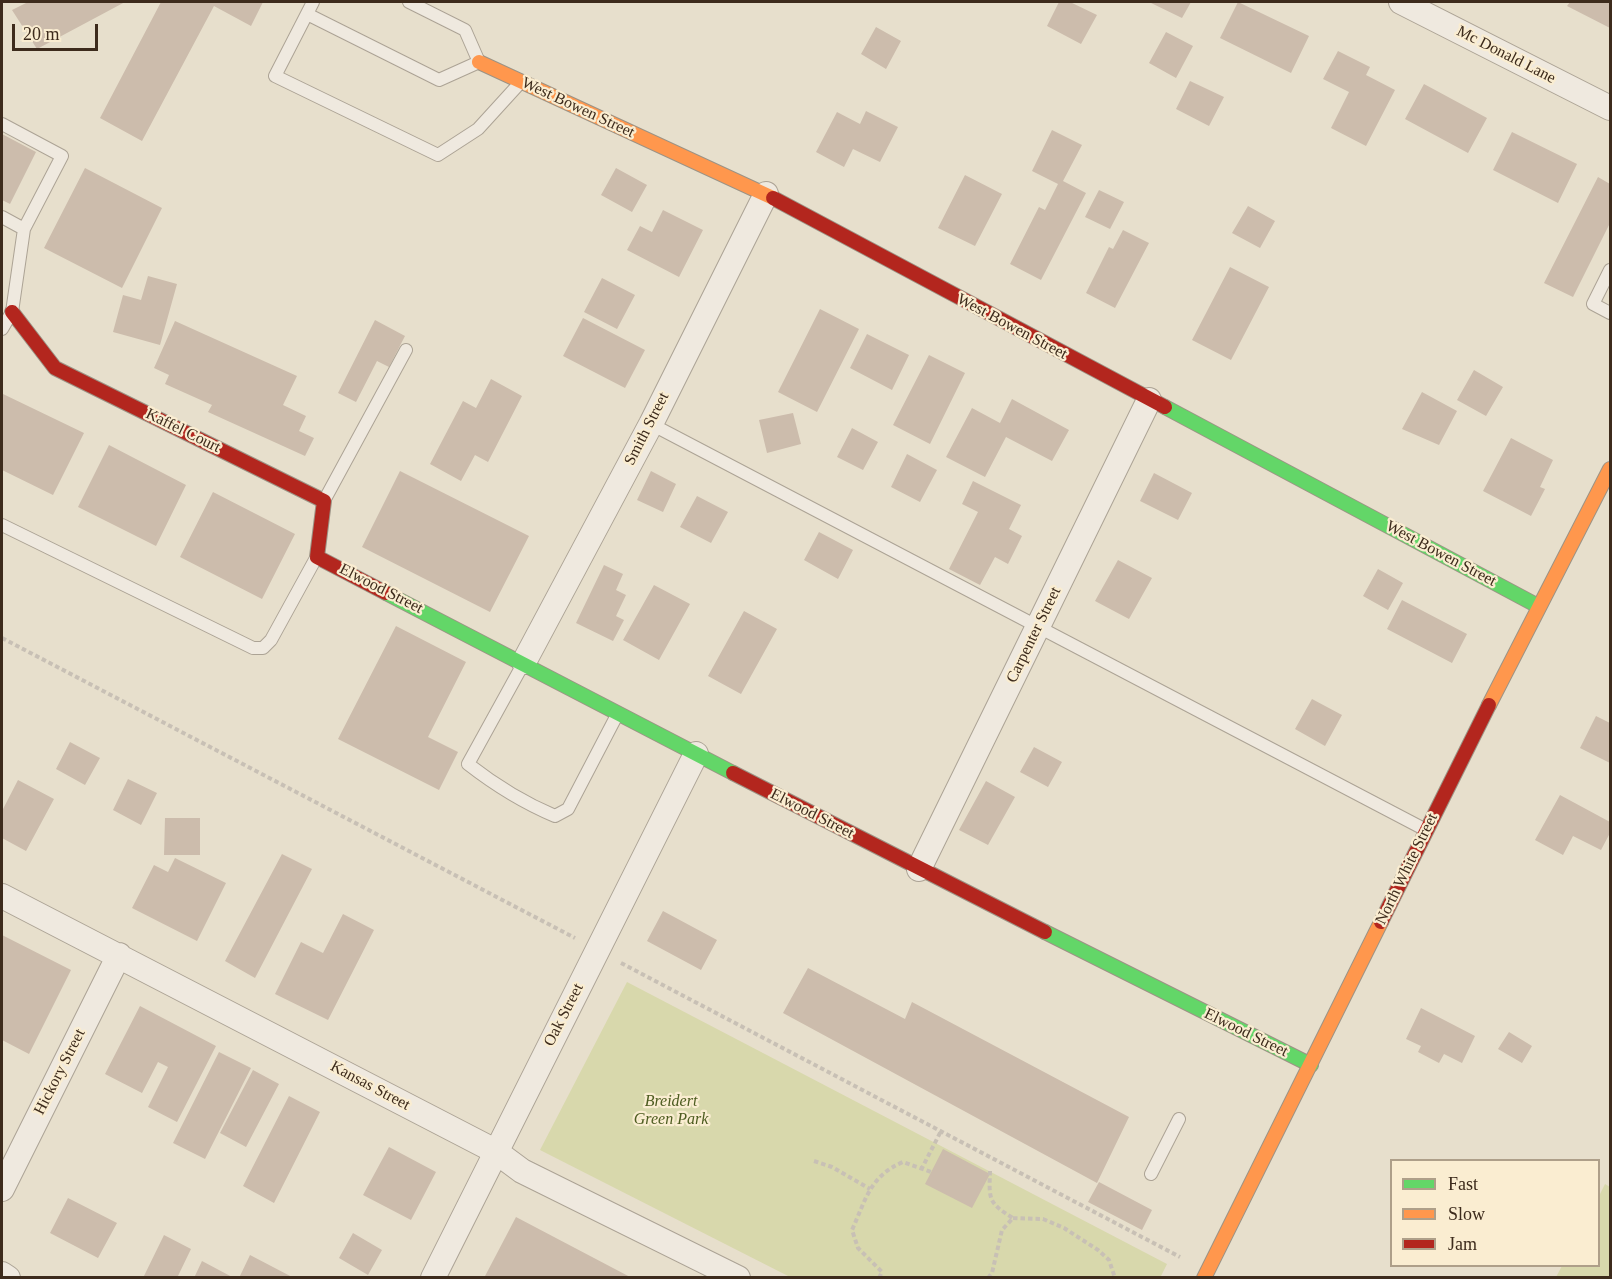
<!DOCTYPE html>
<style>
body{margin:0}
#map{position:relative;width:1612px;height:1279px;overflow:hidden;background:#e7dfcc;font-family:"Times New Roman",serif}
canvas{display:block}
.frame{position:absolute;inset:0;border:3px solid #3d2b1c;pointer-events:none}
.legend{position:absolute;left:1390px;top:1159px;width:210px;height:108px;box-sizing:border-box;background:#faedd1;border:2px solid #ae9f89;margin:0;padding:8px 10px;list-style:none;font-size:18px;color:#3d2b1c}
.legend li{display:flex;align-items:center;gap:12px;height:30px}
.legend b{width:30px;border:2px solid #ae9f89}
.scale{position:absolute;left:12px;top:24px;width:86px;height:27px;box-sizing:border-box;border:3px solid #3d2b1c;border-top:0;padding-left:8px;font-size:18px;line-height:21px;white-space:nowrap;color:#3d2b1c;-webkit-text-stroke:4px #faedd1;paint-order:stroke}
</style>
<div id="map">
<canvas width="1612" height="1279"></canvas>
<div class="frame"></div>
<ul class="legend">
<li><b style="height:8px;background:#63d668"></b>Fast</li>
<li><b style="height:8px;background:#ff974d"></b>Slow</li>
<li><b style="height:8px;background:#b3261e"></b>Jam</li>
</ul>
<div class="scale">20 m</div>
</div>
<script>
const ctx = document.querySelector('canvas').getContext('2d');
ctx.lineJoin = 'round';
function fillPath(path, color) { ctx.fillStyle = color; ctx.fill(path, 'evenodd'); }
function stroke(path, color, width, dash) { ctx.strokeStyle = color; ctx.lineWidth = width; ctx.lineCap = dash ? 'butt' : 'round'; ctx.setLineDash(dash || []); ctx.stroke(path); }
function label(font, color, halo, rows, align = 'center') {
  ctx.font = font + ' "Times New Roman",serif'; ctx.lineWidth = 4.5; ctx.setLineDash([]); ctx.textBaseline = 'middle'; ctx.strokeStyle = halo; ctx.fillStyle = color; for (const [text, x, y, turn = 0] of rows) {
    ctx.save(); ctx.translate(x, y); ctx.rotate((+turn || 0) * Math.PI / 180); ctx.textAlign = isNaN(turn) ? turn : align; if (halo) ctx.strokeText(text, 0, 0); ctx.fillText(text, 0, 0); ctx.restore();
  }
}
fillPath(new Path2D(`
 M627 982 1167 1264 1160 1278 790 1277 540 1150Z
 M1605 1184 1610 1187V1277H1556L1562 1266H1598L1599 1196Z`), '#d8d8ac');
fillPath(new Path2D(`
 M28 2H125L37 49 12 10Z
 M161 2H263L251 26 214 6 142 141 100 118Z
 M1059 2H1070L1097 15 1081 44 1047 26Z
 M1149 2H1191L1182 18Z
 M1238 2 1309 36 1291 73 1220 38Z
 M1570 2H1610V28L1567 6Z
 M876 27 901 41 886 69 861 54Z
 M1166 32 1193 46 1176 78 1149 63Z
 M1338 51 1370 67 1366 75 1395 90 1366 146 1331 128 1349 92 1323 79Z
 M1190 81 1224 97 1209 126 1176 109Z
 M1424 84 1487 118 1468 153 1405 119Z
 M866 111 898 127 880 162 853 149 844 167 816 152 837 112 860 124Z
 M1052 130 1082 145 1063 181 1086 193 1041 280 1010 264 1039 207 1045 210 1058 184 1032 171Z
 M1512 132 1577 164 1558 203 1493 170Z
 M2 134 36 152 10 204 2 200Z
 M85 168 162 208 122 288 44 248Z
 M616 168 647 185 632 212 601 195Z
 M965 175 1002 194 975 246 938 228Z
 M1598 177 1610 184V223L1573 297 1544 283Z
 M1099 190 1124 202 1110 229 1085 217Z
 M1248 206 1275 221 1260 248 1232 233Z
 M663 210 703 230 679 277 627 250 640 226 652 232Z
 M1123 230 1149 243 1115 308 1086 293 1109 247 1113 249Z
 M1230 267 1269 287 1231 360 1192 340Z
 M148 276 177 284 160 345 113 332 123 295 141 300Z
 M602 278 635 295 617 329 584 312Z
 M820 309 859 329 817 412 778 392Z
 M583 318 645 350 625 388 563 356Z
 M375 320 405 336 389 367 377 361 356 402 338 393Z
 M175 321 297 376 283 405 306 416 299 431 314 438 305 456 208 412 212 405 165 384 169 375 154 368Z
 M867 334 909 355 892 390 850 368Z
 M929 355 965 373 930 444 893 425Z
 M1474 370 1503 387 1486 416 1457 400Z
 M491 379 522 396 488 462 475 455 461 481 430 464 463 401 476 408Z
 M1422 392 1457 411 1439 445 1402 429Z
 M3 394 84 433 53 495 2 470Z
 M1012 399 1069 430 1052 461 1006 437 985 477 946 457 972 408 1000 423Z
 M793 413 801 444 767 453 759 420Z
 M852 428 878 442 863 470 837 457Z
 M1511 438 1553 460 1540 487 1545 489 1531 516 1483 491Z
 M109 445 186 485 156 546 78 507Z
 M907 454 937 470 920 502 891 487Z
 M400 471 529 536 490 612 362 547Z
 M651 471 676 484 663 512 637 500Z
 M1154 473 1192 493 1178 520 1140 501Z
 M973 481 1021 505 1009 529 1022 536 1008 564 995 557 980 585 949 569 978 512 962 504Z
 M213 492 295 534 262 599 180 557Z
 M697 496 728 512 711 543 680 527Z
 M819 532 853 550 838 579 804 560Z
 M1118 560 1152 578 1129 619 1095 601Z
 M604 565 623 574 616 590 626 595 616 616 624 620 613 641 576 623Z
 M1378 569 1403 583 1388 610 1363 596Z
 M654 585 690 604 659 660 623 640Z
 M1402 600 1467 634 1452 663 1387 629Z
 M744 611 777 629 741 694 708 676Z
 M396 626 466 662 428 737 458 752 439 790 338 739Z
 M1312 699 1342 715 1325 746 1295 729Z
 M1596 716 1610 723V763L1580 748Z
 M70 742 100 758 85 785 56 769Z
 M1034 747 1062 762 1048 787 1020 772Z
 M128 779 157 793 141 825 113 810Z
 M18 780 54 799 26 851 2 838V811Z
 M986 781 1015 797 988 845 959 830Z
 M1560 795 1610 822V833L1601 850 1573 836 1563 855 1535 840Z
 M165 818H200V855H164Z
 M282 854 312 869 255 978 225 961Z
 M175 858 226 883 197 941 132 908 154 865 168 872Z
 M663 911 717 940 701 970 647 941Z
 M343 914 374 930 328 1020 275 994 301 942 323 953Z
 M2 935 71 970 29 1054 2 1040Z
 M808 968 905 1019 912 1002 1129 1117 1097 1183 783 1013Z
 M140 1006 216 1046 177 1122 148 1107 168 1067 158 1062 142 1093 105 1074Z
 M1421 1008 1475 1036 1462 1063 1444 1054 1439 1063 1418 1052 1421 1046 1406 1039Z
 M1509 1032 1532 1046 1522 1063 1498 1049Z
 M219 1052 251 1068 205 1159 173 1143Z
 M253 1070 279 1084 246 1147 220 1133Z
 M289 1096 320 1112 274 1203 243 1186Z
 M389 1147 436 1172 411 1220 363 1195Z
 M943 1149 990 1174 972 1208 925 1184Z
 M1099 1182 1152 1210 1142 1230 1088 1202Z
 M68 1198 117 1223 98 1258 50 1233Z
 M516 1217 632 1278H484Z
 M353 1233 382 1250 368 1275 339 1258Z
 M164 1235 191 1249 177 1278H143Z
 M250 1255 294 1278H239Z
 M202 1261 234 1278H194Z`), '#ccbcac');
const lane = new Path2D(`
 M313 2 275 76 438 155 478 129 519 84
 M307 14 439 80 479 62 465 30 409 2
 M2 124 62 156 24 229 12 312 2 329
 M2 217 24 229
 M1610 270 1593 304 1610 313
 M651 424 1426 830
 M325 499 406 350
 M2 525 253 648H263L271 640 316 558
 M522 666 468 764C495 785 524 803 555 816L568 809 617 715
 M1151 1174 1179 1119`);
const street = new Path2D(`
 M1401 2 1610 108
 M524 662 651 424 766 194
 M919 869 1149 400
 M2 896 495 1151 522 1171 738 1278
 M2 1189 119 955
 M2 1274 8 1278
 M433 1278 696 754`);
const fast = new Path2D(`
 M1165 407 1538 606
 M386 593 733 773
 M1045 932 1311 1065`);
const slow = new Path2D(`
 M479 62 773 198
 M1489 705 1610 469
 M1204 1278 1381 922`);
const jam = new Path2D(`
 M773 198 1165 407
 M12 312 55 368 324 501 317 557 386 593
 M733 773 1045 932
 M1381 922 1489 705`);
stroke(lane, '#aca395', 14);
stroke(street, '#aca395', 26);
stroke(fast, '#9c9385', 16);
stroke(slow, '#9c9385', 16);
stroke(jam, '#9c9385', 16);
stroke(new Path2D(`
 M2 638 575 938
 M621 963 1180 1257
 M814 1161 832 1167 870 1189
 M921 1170 941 1131
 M1013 1218 1043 1219 1064 1228 1098 1250 1109 1260 1115 1278
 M879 1278 882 1272 858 1248 852 1230C866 1199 870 1176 903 1162L931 1172
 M988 1278 992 1273 1002 1230 1013 1218C988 1203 989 1199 990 1171`), '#c8c0b5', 4, [4.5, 3]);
stroke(lane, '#efe9df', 12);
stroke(street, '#efe9df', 24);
stroke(fast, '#63d668', 14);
stroke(slow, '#ff974d', 14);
stroke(jam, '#b3261e', 14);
label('16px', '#3d2b1c', '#faedd1', [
 ["Mc Donald Lane",1506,55,27],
 ["West Bowen Street",578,108,25],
 ["West Bowen Street",1012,327,28],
 ["Smith Street",647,429,-63],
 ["Kaffel Court",183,431,26],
 ["West Bowen Street",1441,554,28],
 ["Elwood Street",381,589,27],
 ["Carpenter Street",1034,635,-64],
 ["Elwood Street",812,814,27],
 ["North White Street",1407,869,-64],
 ["Oak Street",564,1015,-63],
 ["Elwood Street",1246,1033,26],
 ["Hickory Street",60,1072,-63],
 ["Kansas Street",370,1086,28]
]);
label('italic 16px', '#4d5c20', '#faedd1', [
 ["Breidert",671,1102],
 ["Green Park",671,1120]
]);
</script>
